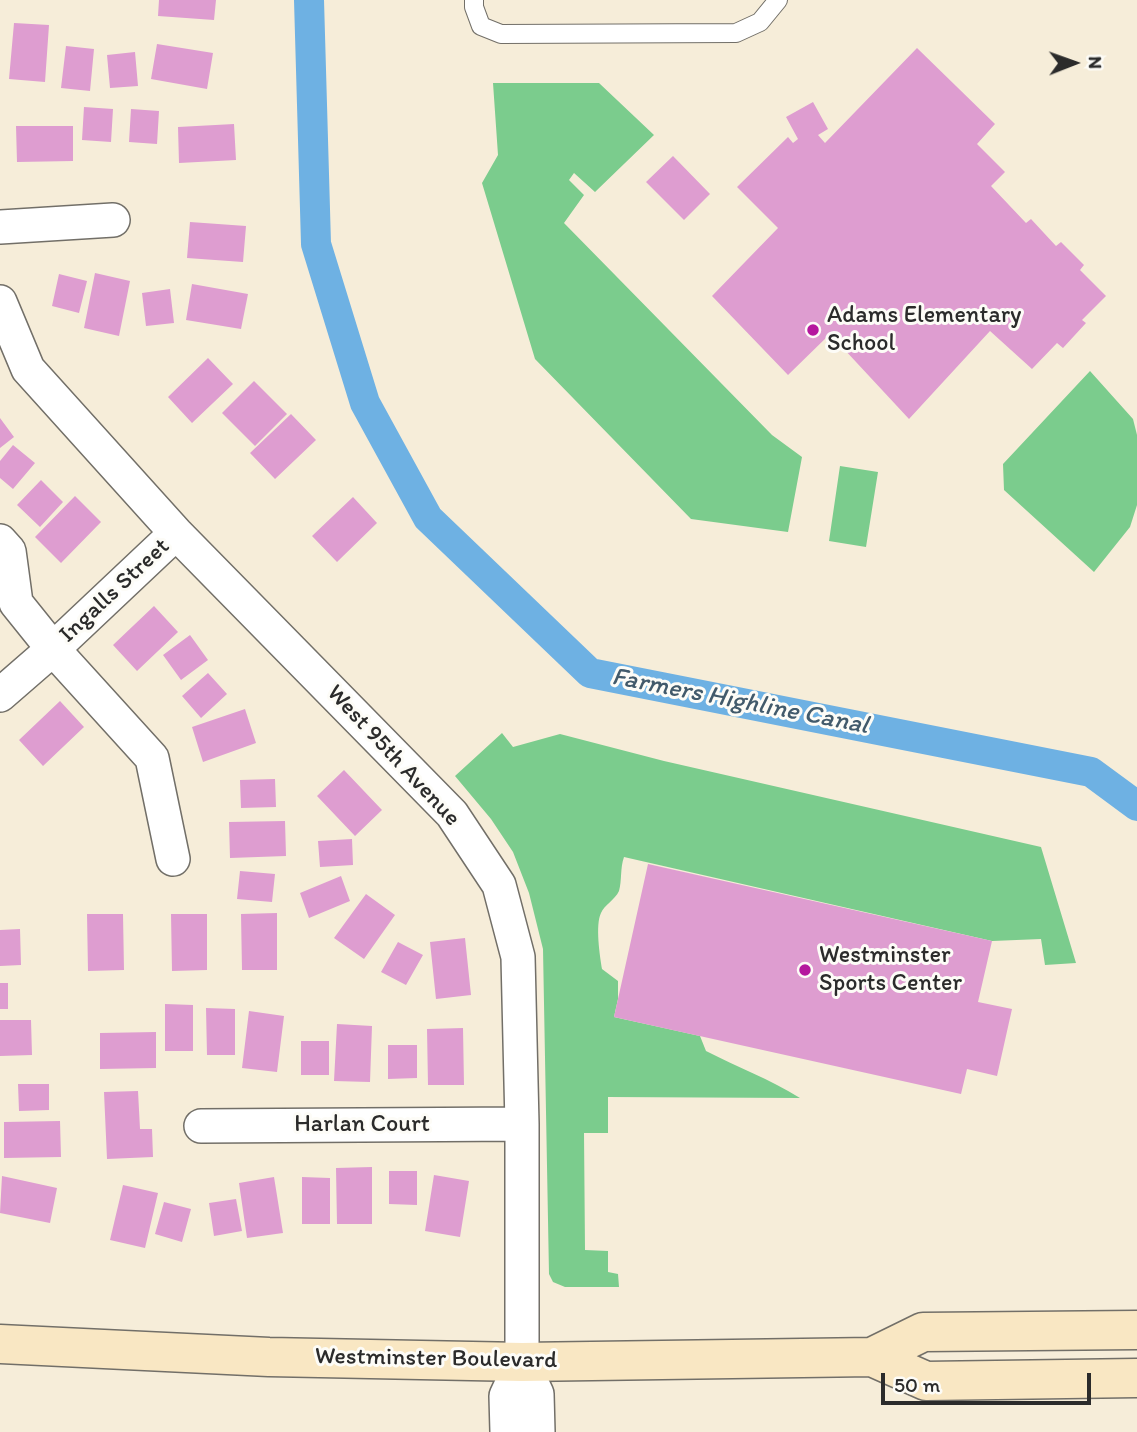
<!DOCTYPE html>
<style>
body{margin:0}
#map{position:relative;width:1137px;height:1432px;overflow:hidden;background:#f6edd9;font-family:Itim,sans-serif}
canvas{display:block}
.north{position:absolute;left:1039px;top:28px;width:70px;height:70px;-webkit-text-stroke:5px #fdfcf7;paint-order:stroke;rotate:89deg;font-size:19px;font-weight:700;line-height:28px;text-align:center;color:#2b2b2b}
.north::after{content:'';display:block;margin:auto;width:24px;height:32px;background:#2b2b2b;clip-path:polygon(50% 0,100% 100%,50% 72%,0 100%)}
.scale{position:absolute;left:881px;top:1373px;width:210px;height:32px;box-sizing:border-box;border:4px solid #2b2b2b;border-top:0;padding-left:9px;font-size:21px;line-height:24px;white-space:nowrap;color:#2b2b2b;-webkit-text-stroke:5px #fdfcf7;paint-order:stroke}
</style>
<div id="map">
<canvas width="1137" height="1432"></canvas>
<div class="north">N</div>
<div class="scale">50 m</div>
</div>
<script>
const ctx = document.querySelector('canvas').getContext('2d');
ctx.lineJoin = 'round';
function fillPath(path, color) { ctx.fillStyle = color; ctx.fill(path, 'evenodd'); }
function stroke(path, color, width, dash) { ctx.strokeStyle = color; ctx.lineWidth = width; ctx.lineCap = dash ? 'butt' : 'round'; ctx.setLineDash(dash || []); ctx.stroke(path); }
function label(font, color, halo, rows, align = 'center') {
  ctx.font = font + ' Itim,sans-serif'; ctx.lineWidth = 6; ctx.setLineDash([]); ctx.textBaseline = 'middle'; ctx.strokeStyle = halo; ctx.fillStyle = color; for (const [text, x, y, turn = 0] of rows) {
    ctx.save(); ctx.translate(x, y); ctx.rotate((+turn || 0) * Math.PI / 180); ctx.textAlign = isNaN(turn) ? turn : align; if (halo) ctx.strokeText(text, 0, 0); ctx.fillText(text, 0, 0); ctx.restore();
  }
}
fillPath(new Path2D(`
 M493 83H599L654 135 595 192 574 173 569 180 584 195 564 223 772 435 802 457 788 532 691 519 535 359 482 183 498 155Z
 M1090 371 1133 419 1137 435V505L1130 527 1094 572 1004 490 1003 464Z
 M840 466 878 472 866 547 829 541Z
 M502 733 513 747 560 734 664 761 1041 847 1076 963 1045 965 1041 939 992 941 624 857C620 868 622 881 619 891 615 900 604 905 601 913 595 925 600 956 602 969L618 981V999L614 1017 700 1036 706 1051C737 1067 770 1079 800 1098L608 1097V1133H584L585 1250 608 1251V1272L618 1274 619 1287H565L553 1282 549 1274 543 949 529 893 513 852 491 819 455 776Z`), '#7bcc8d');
stroke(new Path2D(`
 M309 0 316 244 365 403 428 518 590 673 1091 772 1137 806`), '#6eb1e3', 30);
fillPath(new Path2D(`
 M159 0H216L214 20 158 16Z
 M14 23 49 25 45 82 9 79Z
 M157 44 213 53 207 89 151 79Z
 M66 46 94 49 90 91 61 88Z
 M917 48 995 124 977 144 1005 172 991 186 1026 223 1031 219 1056 246 1061 242 1084 265 1080 270 1106 296 1082 320 1086 323 1063 348 1057 343 1032 369 990 331 909 419 830 334 788 375 712 296 778 228 737 187 788 137 793 143 798 139 786 117 813 102 828 129 818 135 825 143Z
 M135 52 138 86 110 88 107 55Z
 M84 107 113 109 111 142 82 140Z
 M131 109 159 111 157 144 129 142Z
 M234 124 236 160 179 163 178 127Z
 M16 126H73V161L17 162Z
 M673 156 710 194 684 220 646 182Z
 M190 222 246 226 243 262 187 258Z
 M95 273 130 281 119 336 84 328Z
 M59 274 87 281 79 313 52 306Z
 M192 284 248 294 241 329 186 320Z
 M170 289 174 323 146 326 142 293Z
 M208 358 233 384 192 423 168 397Z
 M254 381 287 414 255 446 222 413Z
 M291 414 316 440 275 479 250 453Z
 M0 418 14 437 0 448Z
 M13 445 35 463 13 489 0 478V461Z
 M41 480 63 502 40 527 17 505Z
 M75 496 101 522 61 563 35 537Z
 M353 497 377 523 337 562 312 536Z
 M154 606 178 632 137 671 113 645Z
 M190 635 208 660 181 680 163 655Z
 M208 673 227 694 201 718 182 696Z
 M60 701 84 727 43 766 19 740Z
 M245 709 256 743 203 762 192 727Z
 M344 770 382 810 355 836 317 796Z
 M275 779 276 807 241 808 240 780Z
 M285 821 286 856 230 858 229 822Z
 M352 839 353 865 320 867 318 841Z
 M648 864 992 941 978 1002 1012 1009 997 1076 967 1069 961 1094 614 1017Z
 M240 871 275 874 272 902 237 899Z
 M341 876 350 901 309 918 300 893Z
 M366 894 395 915 364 959 334 938Z
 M277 913V970H242L241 914Z
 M87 914H123L124 970 88 971Z
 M171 914H207V970L172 971Z
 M20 929 21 965 0 966V930Z
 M465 938 471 995 436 999 430 942Z
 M398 942 423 955 406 985 381 972Z
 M0 983H8V1009H0Z
 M165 1004 193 1005V1051H165Z
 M206 1008 235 1009V1055H207Z
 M249 1011 284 1016 277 1072 242 1068Z
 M0 1020H31L32 1055 0 1056Z
 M337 1024 372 1026 370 1082 334 1081Z
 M463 1028 464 1085H428L427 1029Z
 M156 1032V1068L100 1069V1033Z
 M301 1041H329V1075H301Z
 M388 1045H417V1078L388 1079Z
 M18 1084H49V1110L19 1111Z
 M138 1091 140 1129H152L153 1157 107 1159 104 1092Z
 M60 1121 61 1157 4 1158V1122Z
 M372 1167V1224H337L336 1168Z
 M389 1171H417V1205L389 1204Z
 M434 1175 469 1181 460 1237 425 1231Z
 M2 1176 57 1188 50 1223 0 1213Z
 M274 1177 283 1233 247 1238 239 1183Z
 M302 1177 330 1178V1224H302Z
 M123 1185 158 1193 145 1248 110 1240Z
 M236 1199 242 1231 214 1236 209 1203Z
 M164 1202 191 1209 182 1242 155 1234Z`), '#de9dd0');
const lane = new Path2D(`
 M474 0V7L481 26 501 34 736 33 760 22 778 0`);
const street = new Path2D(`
 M0 227 113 220
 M0 302 28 369 176 533 452 814 499 885 518 957 522 1124V1362L537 1394 538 1432
 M0 541 9 551 16 603 53 649 152 758 173 859
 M0 695 53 649 176 533
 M201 1126 522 1124
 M507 1432 506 1396 522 1362`);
const secondary = new Path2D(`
 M0 1344 269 1357 522 1362 872 1357 926 1381 1137 1378
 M872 1357 923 1332 1137 1330`);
stroke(lane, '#726f68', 20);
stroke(street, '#726f68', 36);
stroke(secondary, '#726f68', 41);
stroke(lane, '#fff', 18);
stroke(street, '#fff', 33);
stroke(secondary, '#f9e7c3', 38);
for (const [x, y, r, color] of [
 [813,330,7,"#b5179e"],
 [805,970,7,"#b5179e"]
]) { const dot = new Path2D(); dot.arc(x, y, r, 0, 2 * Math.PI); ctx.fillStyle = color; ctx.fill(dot); stroke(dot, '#fdfcf7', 2.5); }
label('24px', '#2b2b2b', '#fdfcf7', [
 ["Adams Elementary",827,316],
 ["School",827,344],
 ["Westminster",819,956],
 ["Sports Center",819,984]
], 'left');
label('24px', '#2b2b2b', '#fdfcf7', [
 ["Ingalls Street",115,591,-43],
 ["West 95th Avenue",393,756,47],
 ["Harlan Court",362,1125],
 ["Westminster Boulevard",436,1359,1]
]);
label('italic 26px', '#425a6b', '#fdfcf7', [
 ["Farmers Highline Canal",740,702,11]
]);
</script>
